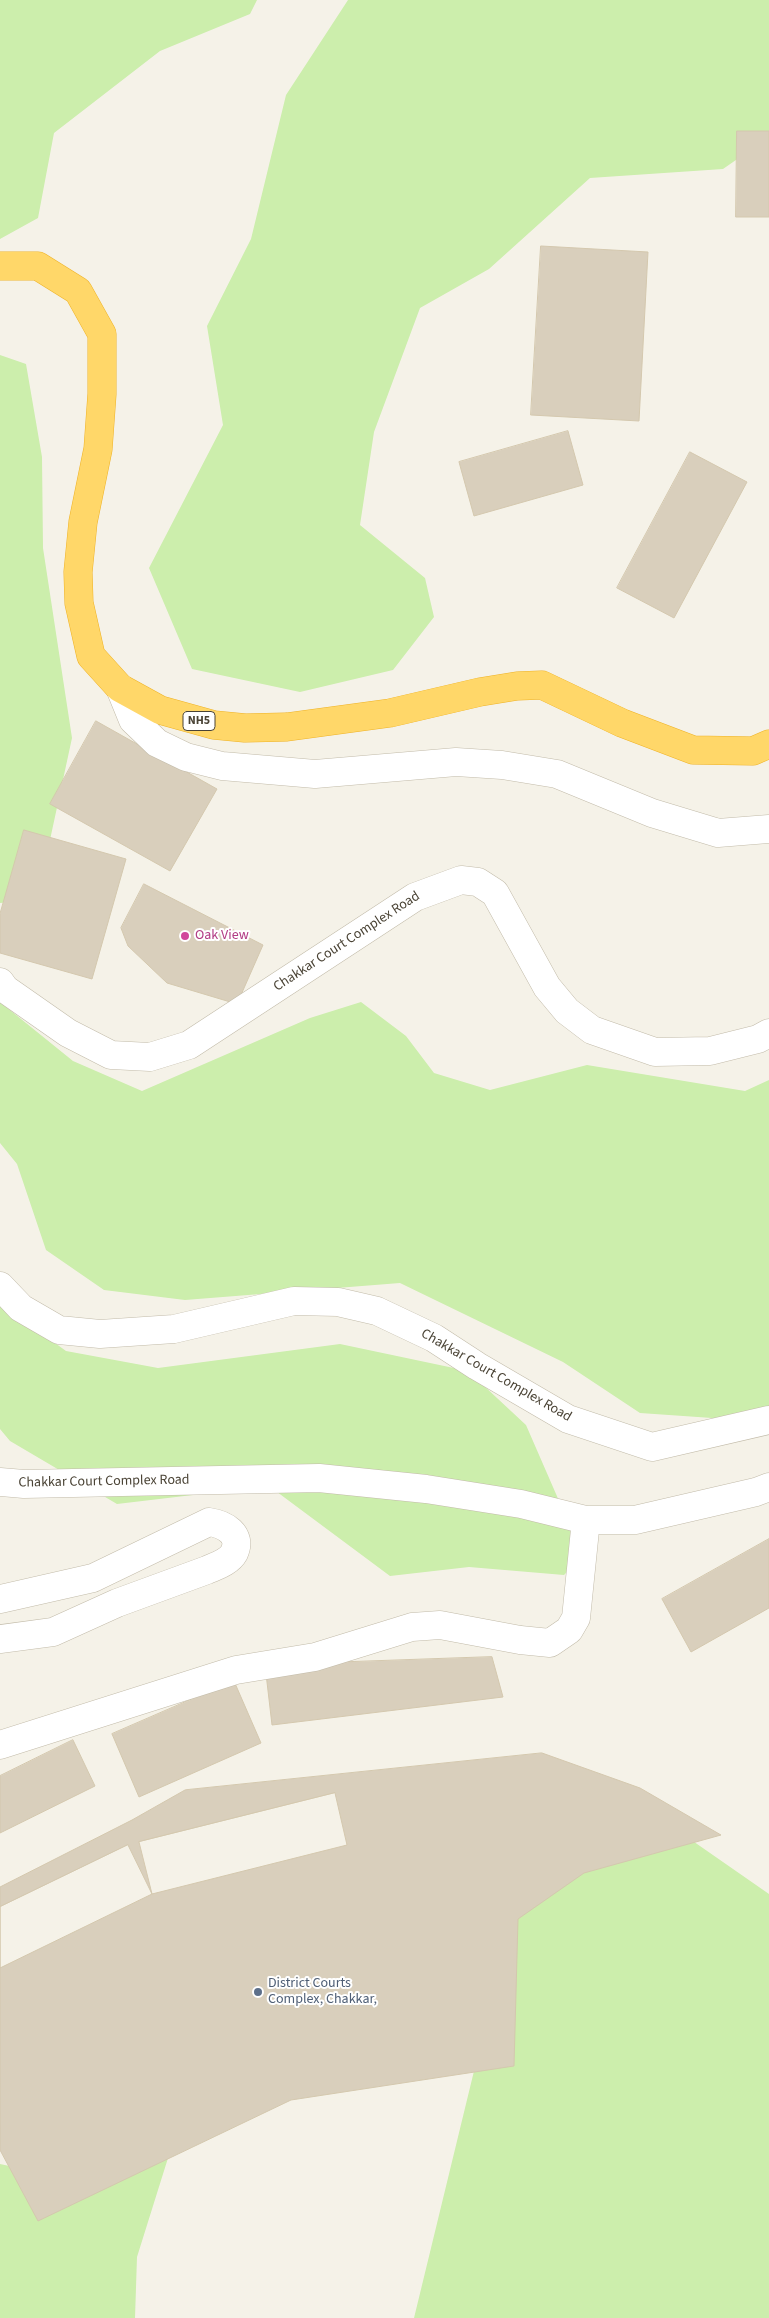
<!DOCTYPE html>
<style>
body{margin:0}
canvas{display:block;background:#f5f2e8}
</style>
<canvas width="769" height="2318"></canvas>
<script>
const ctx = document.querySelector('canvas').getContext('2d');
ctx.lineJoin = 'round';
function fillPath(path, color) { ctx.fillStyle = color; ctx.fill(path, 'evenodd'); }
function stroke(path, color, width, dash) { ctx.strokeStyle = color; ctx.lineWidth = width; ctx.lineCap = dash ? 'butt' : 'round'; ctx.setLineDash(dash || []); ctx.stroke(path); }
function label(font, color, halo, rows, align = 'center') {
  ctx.font = font + ' "Source Sans 3",sans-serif'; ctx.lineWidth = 4; ctx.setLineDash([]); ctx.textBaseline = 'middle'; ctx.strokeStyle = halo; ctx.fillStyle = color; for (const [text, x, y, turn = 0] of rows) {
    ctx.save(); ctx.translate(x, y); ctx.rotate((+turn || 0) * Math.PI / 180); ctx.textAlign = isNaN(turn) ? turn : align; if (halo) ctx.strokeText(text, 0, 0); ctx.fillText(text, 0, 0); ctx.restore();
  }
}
fillPath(new Path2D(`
 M0 0H257L250 14 160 51 54 133 38 218 0 239Z
 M348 0H769V137L723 169 590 178 489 269 420 308 374 432 360 525 425 578 434 617 393 670 300 692 192 669 149 568 223 425 207 326 251 239 286 95Z
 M0 355 26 364 42 457 43 548 72 738 37 900 0 903Z
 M0 1002 73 1061 142 1091 310 1018 361 1002 406 1036 434 1073 490 1090 587 1065 745 1091 769 1080V1418L741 1420 640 1413 563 1362 400 1283 185 1300 104 1290 46 1250 17 1164 0 1143Z
 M0 1303 66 1351 158 1368 340 1344 468 1371 526 1425 583 1556 564 1575 469 1567 390 1576 269 1486 117 1504 10 1441 0 1429Z
 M687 1837 769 1894V2318H414L517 1894Z
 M189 2091 137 2257 135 2318H0V2164L38 2172Z`), '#cceeac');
const building = new Path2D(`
 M737 131H769V217H736Z
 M541 246 648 252 639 421 531 415Z
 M568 431 583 485 474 516 459 462Z
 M690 452 747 482 674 618 617 588Z
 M96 721 217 789 170 871 50 804Z
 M24 830 126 859 92 979 0 953V914Z
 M144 884 263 945 237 1004 167 983 128 946 121 928Z
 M769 1539V1608L691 1652 662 1599Z
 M492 1657 503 1697 272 1725 265 1665Z
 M234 1681 261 1743 139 1797 112 1734Z
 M73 1740 95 1786 0 1833V1776Z
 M542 1753 640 1788 721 1835 584 1873 518 1919 514 2066 291 2100 38 2221 0 2150V1887L132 1820 185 1790Z
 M335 1793 347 1845 152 1894 139 1842Z
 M128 1845 152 1894 0 1968V1907Z`);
fillPath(building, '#d9cfbc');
stroke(building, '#d4c8ae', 1);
const minor = new Path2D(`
 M120 688 133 720 157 743 186 757 222 766 315 774 456 762 502 765 557 774 652 813 718 833 769 829
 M0 982 5 989 68 1033 111 1055 150 1057 189 1045 415 897 461 880 478 882 495 893 547 987 567 1011 592 1030 655 1052 710 1051 758 1039 769 1033
 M0 1286 21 1308 59 1330 100 1334 174 1329 294 1301 338 1302 377 1311 434 1338 477 1366 568 1419 652 1447 769 1420
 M0 1482 24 1484 319 1478 426 1489 521 1504 586 1520H635L756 1492 769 1487
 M0 1599 93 1578 209 1522C224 1524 243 1534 234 1553 229 1562 216 1566 207 1570L117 1603 53 1632 0 1639
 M0 1745 236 1670 315 1657 412 1627 440 1625 520 1640 550 1643 569 1630 576 1618 586 1520`);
const highway = new Path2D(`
 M0 266H38L78 291 102 334V394L98 449 83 522 78 572 79 603 91 656 120 688 160 710 214 725 245 728 287 727 390 713 480 692 517 686 542 685 622 723 693 750 753 751 769 744`);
stroke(minor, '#c2bba9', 29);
stroke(highway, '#efb328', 29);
stroke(minor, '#fff', 28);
stroke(highway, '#ffd769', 28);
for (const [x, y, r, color] of [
 [185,936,5,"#d1479c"],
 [258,1992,5,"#5c6f8a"]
]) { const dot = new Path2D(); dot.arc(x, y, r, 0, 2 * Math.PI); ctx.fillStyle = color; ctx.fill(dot); stroke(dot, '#fff', 2); }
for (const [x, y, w] of [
 [199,721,32]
]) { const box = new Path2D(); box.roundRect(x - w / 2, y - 9.5, w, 19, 4); ctx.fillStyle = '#fff'; ctx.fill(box); stroke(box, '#4a4335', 1); }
label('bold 12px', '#4a4335', null, [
 ["NH5",199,721]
]);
label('14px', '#b23c85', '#fff', [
 ["Oak View",195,936]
], 'left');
label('14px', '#4a4335', '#fff', [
 ["Chakkar Court Complex Road",347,942,-33],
 ["Chakkar Court Complex Road",496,1376,30],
 ["Chakkar Court Complex Road",104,1482,-1]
]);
label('14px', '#4e5e75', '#fff', [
 ["District Courts",268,1984],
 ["Complex, Chakkar,",268,2000]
], 'left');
</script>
